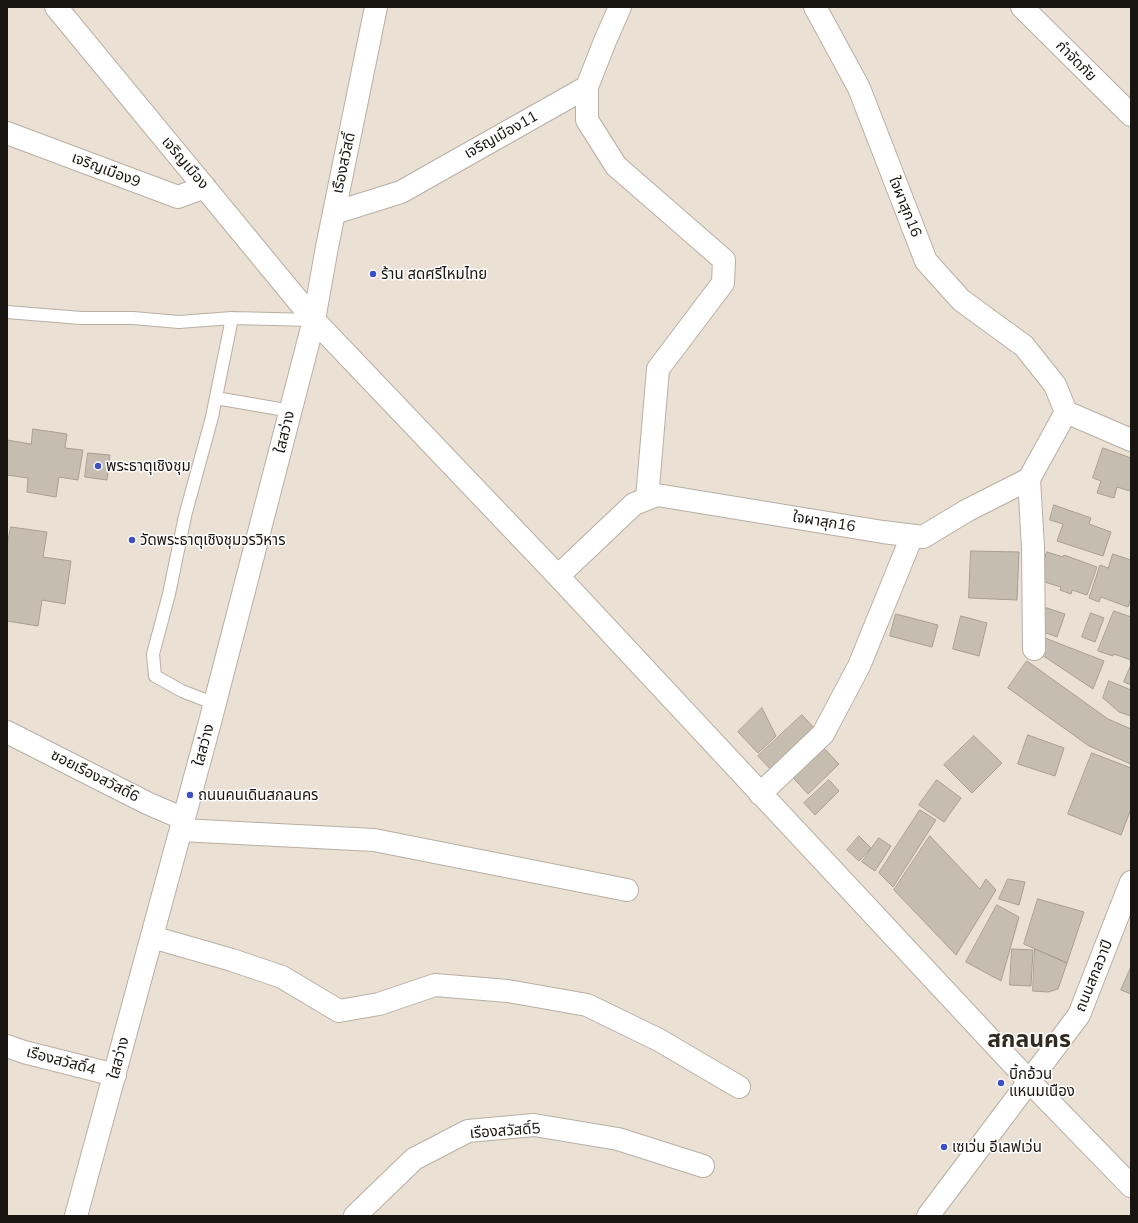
<!DOCTYPE html>
<meta charset="utf-8">
<style>
body{margin:0}
#map{position:relative;width:1138px;height:1223px;overflow:hidden;background:#eae0d4;font-family:Mulish,sans-serif}
canvas{display:block}
.frame{position:absolute;inset:0;border:8px solid #181511;pointer-events:none}
</style>
<div id="map">
<canvas width="1138" height="1223"></canvas>
<div class="frame"></div>
</div>
<script>
const ctx = document.querySelector('canvas').getContext('2d');
ctx.lineJoin = 'round';
function fillPath(path, color) { ctx.fillStyle = color; ctx.fill(path, 'evenodd'); }
function stroke(path, color, width, dash) { ctx.strokeStyle = color; ctx.lineWidth = width; ctx.lineCap = dash ? 'butt' : 'round'; ctx.setLineDash(dash || []); ctx.stroke(path); }
function label(font, color, halo, rows, align = 'center') {
  ctx.font = font + ' Mulish,"Noto Sans Thai",sans-serif'; ctx.lineWidth = 3; ctx.setLineDash([]); ctx.textBaseline = 'middle'; ctx.strokeStyle = halo; ctx.fillStyle = color; for (const [text, x, y, turn = 0] of rows) {
    ctx.save(); ctx.translate(x, y); ctx.rotate((+turn || 0) * Math.PI / 180); ctx.textAlign = isNaN(turn) ? turn : align; if (halo) ctx.strokeText(text, 0, 0); ctx.fillText(text, 0, 0); ctx.restore();
  }
}
const building = new Path2D(`
 M33 429 67 434 65 448 83 450 78 480 59 477 56 497 27 492 28 478 7 475V440L31 444Z
 M1103 448 1131 458V487L1130 491 1117 487 1114 498 1097 493 1101 481 1093 478Z
 M88 453 110 455 107 480 85 477Z
 M1054 505 1091 518 1089 524 1111 532 1103 556 1057 541 1063 524 1050 520Z
 M11 527 47 532 43 557 71 561 65 604 42 600 38 626 7 621V546Z
 M971 551 1019 552 1017 600 969 598Z
 M1047 552 1063 557 1064 555 1097 567 1087 595 1072 590 1071 594 1060 590 1061 587 1038 580Z
 M1113 554 1131 560V599L1128 607 1101 597 1099 602 1089 598 1100 565 1108 568Z
 M1035 604 1065 614 1057 637 1035 629Z
 M1114 611 1131 617V660L1114 654 1113 656 1098 651Z
 M1091 613 1104 618 1095 642 1082 637Z
 M896 614 938 625 932 647 890 636Z
 M961 616 987 623 979 656 953 649Z
 M1045 638 1104 661 1093 689 1039 653Z
 M1027 661 1108 719 1131 729V764L1089 746 1008 688Z
 M1131 665V685L1124 682Z
 M1109 681 1131 690V716L1119 712 1103 698Z
 M762 708 776 736 758 753 738 732Z
 M802 715 818 732 774 773 758 756Z
 M1028 735 1064 748 1055 776 1018 764Z
 M974 736 1002 763 972 793 944 765Z
 M819 743 839 764 808 794 788 772Z
 M1092 753 1131 768V809L1121 835 1068 814Z
 M829 780 839 791 815 815 804 803Z
 M937 780 961 798 944 822 919 805Z
 M920 810 936 820 893 887 879 873Z
 M859 836 871 848 859 861 847 850Z
 M930 836 980 889 986 879 996 890 956 955 894 890Z
 M879 838 891 846 875 871 862 862Z
 M1008 879 1025 882 1019 905 999 899Z
 M1038 899 1084 912 1067 963 1024 944Z
 M997 905 1019 917 1001 981 966 962Z
 M1012 949 1033 950 1031 986 1010 985Z
 M1035 949 1067 963 1058 989 1048 992 1033 991Z
 M1131 967V994L1121 990Z`);
fillPath(building, '#c6bdb1');
stroke(building, '#a79e92', 1);
const service = new Path2D(`
 M7 312 81 318H133L179 322 232 318 314 320
 M216 398 291 411
 M215 704 182 691 155 676 153 654 169 594 185 516 212 417 232 318`);
const minor = new Path2D(`
 M56 7 314 320 558 576 1029 1081 1131 1186
 M815 7 859 88 926 261 961 300 1024 346 1055 385 1066 412 1131 440
 M1022 7 1131 115
 M587 87V120L616 166 724 260 723 283 658 369 647 499
 M7 133 178 197 205 187
 M334 213 401 192 587 87 605 41 620 7
 M1029 479 1033 548 1034 649
 M558 576 634 504 657 495 883 532 923 537 966 511 1029 479 1066 412
 M7 732 147 803 184 819
 M760 794 823 734 859 666 912 536
 M181 830 374 840 627 890
 M152 937 232 960 282 977 339 1011 379 1004 435 985 508 991 587 1005 659 1040 739 1087
 M7 1046 24 1052 115 1075
 M355 1216 414 1159 468 1131 534 1125 618 1139 703 1166
 M928 1216 1079 1015 1131 882`);
const tertiary = new Path2D(`
 M76 1216 210 722 314 320 327 247 376 7`);
stroke(service, '#b8afa3', 14);
stroke(minor, '#b8afa3', 24);
stroke(tertiary, '#b8afa3', 24);
stroke(service, '#fff', 12);
stroke(minor, '#fff', 22);
stroke(tertiary, '#fff', 22);
for (const [x, y, r, color] of [
 [373,274,4,"#3e51c4"],
 [98,466,4,"#3e51c4"],
 [132,540,4,"#3e51c4"],
 [190,795,4,"#3e51c4"],
 [1001,1083,4,"#3e51c4"],
 [944,1147,4,"#3e51c4"]
]) { const dot = new Path2D(); dot.arc(x, y, r, 0, 2 * Math.PI); ctx.fillStyle = color; ctx.fill(dot); stroke(dot, '#fff', 1.5); }
label('15px', '#181511', '#fff', [
 ["กำจัดภัย",1076,61,45],
 ["เจริญเมือง11",501,135,-29],
 ["เจริญเมือง",185,163,50],
 ["เรืองสวัสดิ์",344,163,-78],
 ["เจริญเมือง9",106,170,21],
 ["ใจผาสุก16",905,207,68],
 ["ใสสว่าง",285,432,-76],
 ["ใจผาสุก16",824,522,9],
 ["ใสสว่าง",204,745,-75],
 ["ซอยเรืองสวัสดิ์6",95,776,27],
 ["ถนนสกลวาปี",1094,976,-68],
 ["ใสสว่าง",119,1058,-75],
 ["เรืองสวัสดิ์4",61,1061,15],
 ["เรืองสวัสดิ์5",505,1131,-4]
]);
label('15px', '#181511', '#fff', [
 ["ร้าน สดศรีไหมไทย",381,274],
 ["พระธาตุเชิงชุม",106,466],
 ["วัดพระธาตุเชิงชุมวรวิหาร",140,540],
 ["ถนนคนเดินสกลนคร",198,795],
 ["บิ้กอ้วน",1009,1074],
 ["แหนมเนือง",1009,1091],
 ["เซเว่น อีเลฟเว่น",952,1147]
], 'left');
label('bold 23px', '#312a21', '#fff', [
 ["สกลนคร",1029,1040]
]);
</script>
